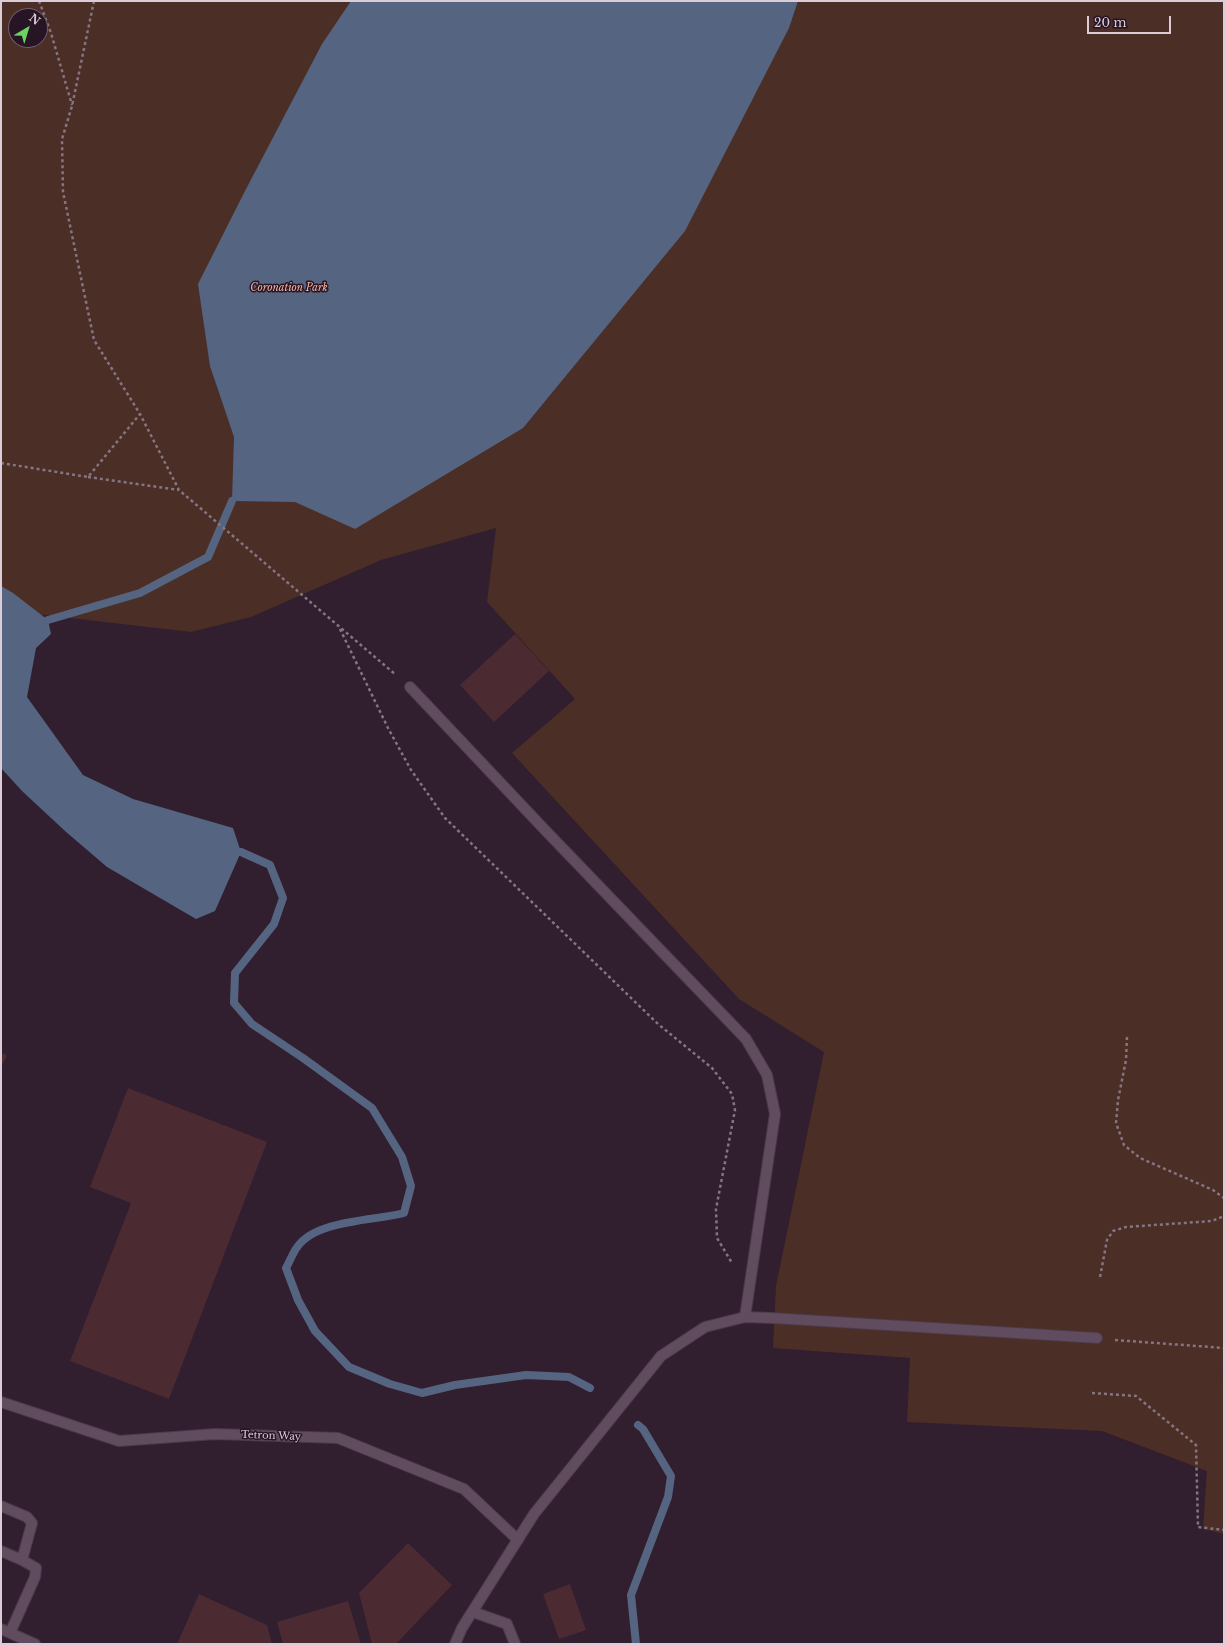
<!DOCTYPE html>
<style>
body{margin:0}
#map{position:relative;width:1225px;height:1645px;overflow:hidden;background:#311e2f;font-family:"Libre Baskerville",serif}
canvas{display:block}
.frame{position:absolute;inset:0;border:2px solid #dacdd8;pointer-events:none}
.north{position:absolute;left:8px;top:8px;width:40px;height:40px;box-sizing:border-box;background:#271425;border:1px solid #6f5e6d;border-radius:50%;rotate:38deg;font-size:11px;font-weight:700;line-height:16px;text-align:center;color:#dacdd8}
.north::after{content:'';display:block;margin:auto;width:14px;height:18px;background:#6cd362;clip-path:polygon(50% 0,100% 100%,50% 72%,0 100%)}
.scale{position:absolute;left:1087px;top:16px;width:84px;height:18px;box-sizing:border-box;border:2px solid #dacdd8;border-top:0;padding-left:5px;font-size:12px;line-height:14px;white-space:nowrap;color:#dacdd8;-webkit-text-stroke:3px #271425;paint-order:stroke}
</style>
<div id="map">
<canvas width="1225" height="1645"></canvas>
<div class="frame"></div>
<div class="north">N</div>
<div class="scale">20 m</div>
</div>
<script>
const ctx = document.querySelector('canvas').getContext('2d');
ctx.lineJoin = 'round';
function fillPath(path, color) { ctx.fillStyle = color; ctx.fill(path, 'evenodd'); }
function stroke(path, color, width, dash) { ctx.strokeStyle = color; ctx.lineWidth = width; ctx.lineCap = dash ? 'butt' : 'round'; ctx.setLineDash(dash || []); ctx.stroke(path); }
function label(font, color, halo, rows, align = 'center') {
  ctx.font = font + ' "Libre Baskerville",serif'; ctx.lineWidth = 3; ctx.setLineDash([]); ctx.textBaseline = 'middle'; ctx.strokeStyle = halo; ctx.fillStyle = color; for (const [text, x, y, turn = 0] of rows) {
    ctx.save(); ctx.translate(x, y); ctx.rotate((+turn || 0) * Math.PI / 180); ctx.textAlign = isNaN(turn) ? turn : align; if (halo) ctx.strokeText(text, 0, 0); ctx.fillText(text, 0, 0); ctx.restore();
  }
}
fillPath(new Path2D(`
 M1 1H1224V1534L1203 1529 1207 1471 1102 1431 907 1422 910 1358 773 1348 776 1286 824 1052 739 999 512 753 575 699 487 602 496 528 381 560 251 617 191 632 1 610ZM16 16H40V40H16Z`), '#4b2e25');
fillPath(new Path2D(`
 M351 1H798L789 28 685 231 523 428 355 529 295 502 232 501 234 437 210 366 198 284 245 191 322 44Z
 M1 586 13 593 48 620 51 634 36 648 27 697 83 775 133 799 233 828 241 852 215 911 196 919 107 867 65 831 22 791 1 768Z`), '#556581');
stroke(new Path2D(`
 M48 620 140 593 208 557 232 501
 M241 852 270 865 283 898 274 924 235 973 234 1003 252 1024 303 1058 372 1108 402 1157 411 1186 404 1213C373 1221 317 1220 298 1246 293 1252 290 1261 286 1268L298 1300 315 1331 349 1367 390 1384 422 1393 455 1385 526 1375 569 1377 590 1388
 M636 1644 631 1595 668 1497 671 1476 643 1429 638 1425`), '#556581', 8);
fillPath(new Path2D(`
 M515 634 549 671 494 722 460 685Z
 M1 1053 7 1055 1 1068Z
 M128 1088 267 1142 169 1399 70 1361 131 1203 90 1187Z
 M1223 1358H1224V1383H1221Z
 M408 1543 452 1585 396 1644H372L359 1593Z
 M570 1584 586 1630 559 1639 543 1594Z
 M199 1594 267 1625 272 1644H177Z
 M348 1601 361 1644H283L277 1622Z`), '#4b2a32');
const lane = new Path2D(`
 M410 687 545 830 746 1039 767 1075 775 1114 745 1317
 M1 1506 27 1517 32 1523 22 1560
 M1 1551 22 1560 36 1568 35 1577 10 1633
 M473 1612 507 1624 515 1644
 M1 1629 35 1644`);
const street = new Path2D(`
 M1 1402 119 1441 215 1434 338 1438 464 1489 518 1540
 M455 1644 462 1628 534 1514 661 1356 705 1327 745 1317 772 1318 1097 1338`);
stroke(lane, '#4b3a49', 12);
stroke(street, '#4b3a49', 12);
stroke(new Path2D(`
 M39 1 51 33 72 105
 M94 1 72 106 62 139 63 192 94 340 140 414 179 490 396 675
 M1 463 88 477 140 414
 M88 477 179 490
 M340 629 388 728 411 770 445 818 658 1024 712 1068 732 1094 735 1110 716 1209 717 1238 732 1263
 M1127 1037 1126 1060 1118 1100 1116 1123 1124 1145 1140 1158 1213 1190 1224 1198
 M1100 1277 1107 1240 1113 1231 1126 1227 1212 1221 1224 1216
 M1115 1340 1224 1348
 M1092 1393 1136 1396 1196 1445 1198 1527 1224 1530`), '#857583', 2.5, [3, 3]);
stroke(lane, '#614b5f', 10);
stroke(street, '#614b5f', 10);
label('italic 10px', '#f7b7a2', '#271425', [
 ["Coronation Park",289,288]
]);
label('10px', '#dacdd8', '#271425', [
 ["Tetron Way",271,1436,2]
]);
</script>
